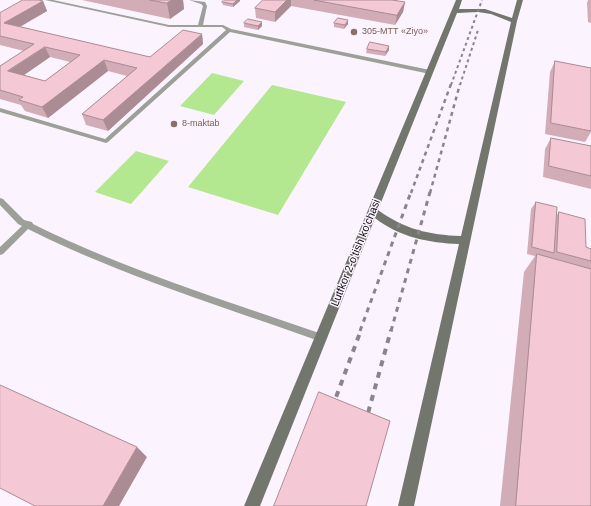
<!DOCTYPE html>
<meta charset="utf-8">
<style>
body{margin:0}
canvas{display:block;background:#fbf3fe}
</style>
<canvas width="591" height="506"></canvas>
<script>
const ctx = document.querySelector('canvas').getContext('2d');
ctx.lineJoin = 'round';
function fillPath(path, color) { ctx.fillStyle = color; ctx.fill(path, 'evenodd'); }
function stroke(path, color, width, dash) { ctx.strokeStyle = color; ctx.lineWidth = width; ctx.lineCap = dash ? 'butt' : 'round'; ctx.setLineDash(dash || []); ctx.stroke(path); }
function label(font, color, halo, rows, align = 'center') {
  ctx.font = font + ' Arial,sans-serif'; ctx.lineWidth = 3; ctx.setLineDash([]); ctx.textBaseline = 'middle'; ctx.strokeStyle = halo; ctx.fillStyle = color; for (const [text, x, y, turn = 0] of rows) {
    ctx.save(); ctx.translate(x, y); ctx.rotate((+turn || 0) * Math.PI / 180); ctx.textAlign = isNaN(turn) ? turn : align; if (halo) ctx.strokeText(text, 0, 0); ctx.fillText(text, 0, 0); ctx.restore();
  }
}
fillPath(new Path2D(`
 M212 73 244 81 214 115 180 106Z
 M272 85 346 102 278 215 188 187Z
 M136 151 169 161 131 204 95 192Z`), '#b3e890');
fillPath(new Path2D(`
 M45 0H53L169 25H198L203 6 201 4 189 0 205 2 207 6 203 25H223L231 29 430 70 433 72 430 74 230 32 108 142 106 143 0 112V108L105 139 226 30 222 27H169Z
 M0 198 3 199 24 220 32 222 33 224C125 270 225 300 322 334L325 335 327 338 325 341 322 342C224 307 122 276 28 229L3 254 0 255V247L22 226 18 224 0 205Z`), '#9d9f99');
fillPath(new Path2D(`
 M456 0H462L459 9H485L512 18 517 0H523L517 21 414 506H398L459 244C429 243 399 237 375 218L260 506H244ZM478 12 491 14 511 22 461 236C429 235 404 229 378 210L457 13Z`), '#73766c');
stroke(new Path2D(`
 M451 85 482 0
 M460 85 478 30`), '#8a858c', 2, [3, 3]);
stroke(new Path2D(`
 M411 193 451 84
 M430 193 460 84`), '#8a858c', 2.5, [4, 4]);
stroke(new Path2D(`
 M360 331 411 192
 M391 331 430 192`), '#8a858c', 3, [5, 5]);
stroke(new Path2D(`
 M332 408 361 330
 M365 424 391 330`), '#8a858c', 4, [6, 6]);
fillPath(new Path2D(`
 M82 0H183L184 9 170 19Z
 M260 0H392L405 2 403 12 395 25 291 6 275 22 256 18 255 8 263 0Z
 M588 0H591V23L588 22 587 3Z
 M43 1 47 11 20 27 150 57 202 34 203 44 108 131 86 125 82 114 127 76 108 71 48 118 25 111 21 105 0 99V66L24 51 0 45V13ZM50 57 70 62 45 81 24 75Z
 M240 1 233 7 223 5 222 2Z
 M244 23 262 26 258 30 244 27Z
 M334 23 348 24 344 29 334 27Z
 M389 46V50L385 56 366 53 367 49Z
 M555 61 591 68V132L585 142 545 134 550 72Z
 M551 138 591 146V189L543 177 545 149Z
 M536 202 556 216 559 212 586 247 591 249V506H500L524 272 535 256 527 254 531 209Z`), '#d2acb7');
fillPath(new Path2D(`
 M172 0H183L184 9 170 19 167 3Z
 M237 0H240V1L233 7V4Z
 M287 0H291V6L275 22V12Z
 M43 1 47 11 9 33 4 23Z
 M405 2 403 12 395 25 397 15Z
 M348 20V24L344 29 345 25Z
 M262 22V26L258 30V26Z
 M202 34 203 44 108 131 103 120Z
 M389 46V50L385 56 386 52Z
 M45 47 50 57 14 82 8 71Z
 M104 60 108 71 48 118 42 107Z
 M137 447 147 457 119 506H103Z`), '#ab8c95');
const building = new Path2D(`
 M23 0H39L43 1 4 23 150 57 183 30 202 34 103 120 82 114 137 68 104 60 42 107 19 100 23 97 0 90V66L34 44 0 36V13ZM45 47 80 55 45 81 8 71Z
 M150 0H172L167 3Z
 M224 0H237L233 4 222 2Z
 M263 0H287L275 12 255 8Z
 M314 0H392L405 2 397 15Z
 M338 18 348 20 345 25 334 23Z
 M248 19 262 22 258 26 244 23Z
 M370 42 389 46 386 52 367 49Z
 M555 61 591 68V131L551 123Z
 M551 138 591 146V176L549 166Z
 M536 202 557 207 554 253 532 247Z
 M559 212 585 219 586 247 591 249V261L557 252Z
 M537 254 591 269V506H516Z
 M0 385 137 447 103 506H35L0 488Z
 M319 392 390 421 366 506H274Z`);
fillPath(building, '#f4c8d5');
stroke(building, '#ab8c95', 1);
for (const [x, y, r, color] of [
 [354,32,4,"#8d6e63"],
 [174,124,4,"#8d6e63"]
]) { const dot = new Path2D(); dot.arc(x, y, r, 0, 2 * Math.PI); ctx.fillStyle = color; ctx.fill(dot); stroke(dot, '#fbf3fe', 1.5); }
label('9px', '#785e54', '#fbf3fe', [
 ["305-MTT «Ziyo»",362,32],
 ["8-maktab",182,124]
], 'left');
label('11px', '#0e0b0f', '#fbf3fe', [
 ["Lutfkor 2-o'tish ko'chasi",356,253,-68]
]);
</script>
